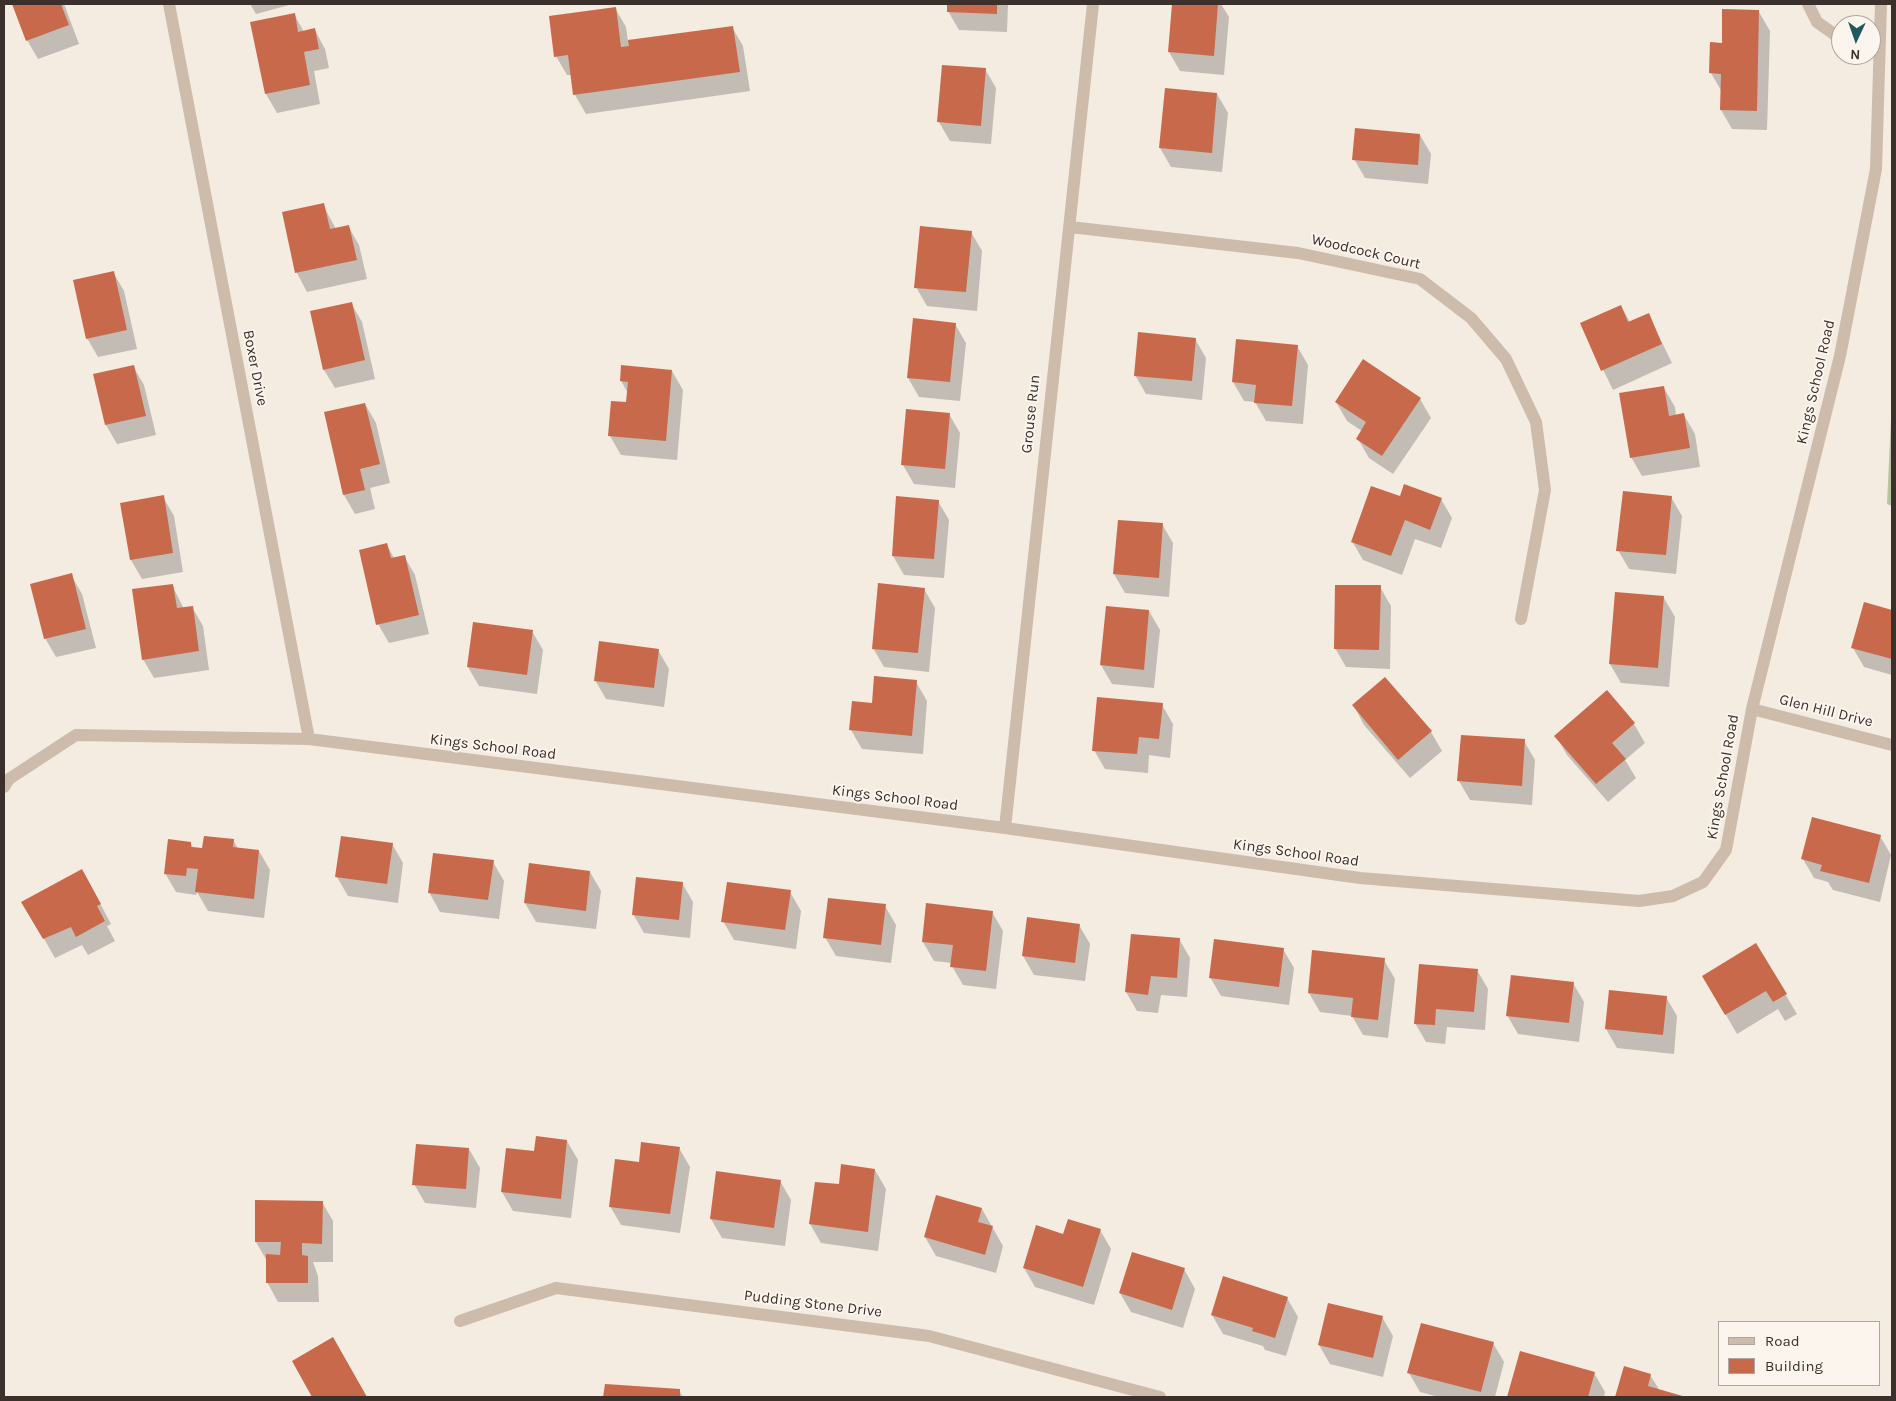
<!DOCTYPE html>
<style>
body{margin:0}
#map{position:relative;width:1896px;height:1401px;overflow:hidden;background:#f4ebe1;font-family:Karla,sans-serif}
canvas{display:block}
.frame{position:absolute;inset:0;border:5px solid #3b302b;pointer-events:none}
.legend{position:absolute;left:1718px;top:1321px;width:162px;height:65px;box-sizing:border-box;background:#fbf5ee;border:1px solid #aea6a0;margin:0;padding:6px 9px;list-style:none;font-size:15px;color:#3b302b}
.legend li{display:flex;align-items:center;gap:10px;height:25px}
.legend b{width:25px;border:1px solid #aea6a0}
.north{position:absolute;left:1831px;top:15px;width:50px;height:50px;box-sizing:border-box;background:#fbf5ee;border:1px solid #aea6a0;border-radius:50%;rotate:183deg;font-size:14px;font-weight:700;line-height:20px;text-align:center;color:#3b302b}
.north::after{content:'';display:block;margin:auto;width:18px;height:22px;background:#1f5a5e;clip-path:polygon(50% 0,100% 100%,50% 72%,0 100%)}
</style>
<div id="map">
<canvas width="1896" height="1401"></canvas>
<div class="frame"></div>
<ul class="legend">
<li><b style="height:6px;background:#cdbbac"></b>Road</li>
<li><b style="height:14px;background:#c8694b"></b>Building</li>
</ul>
<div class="north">N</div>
</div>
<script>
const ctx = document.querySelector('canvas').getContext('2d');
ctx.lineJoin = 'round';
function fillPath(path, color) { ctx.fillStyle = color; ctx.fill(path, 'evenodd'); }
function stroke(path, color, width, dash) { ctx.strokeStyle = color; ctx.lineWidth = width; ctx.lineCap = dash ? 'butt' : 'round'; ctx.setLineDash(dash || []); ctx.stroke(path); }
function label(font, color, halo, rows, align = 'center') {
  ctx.font = font + ' Karla,sans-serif'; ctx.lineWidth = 4; ctx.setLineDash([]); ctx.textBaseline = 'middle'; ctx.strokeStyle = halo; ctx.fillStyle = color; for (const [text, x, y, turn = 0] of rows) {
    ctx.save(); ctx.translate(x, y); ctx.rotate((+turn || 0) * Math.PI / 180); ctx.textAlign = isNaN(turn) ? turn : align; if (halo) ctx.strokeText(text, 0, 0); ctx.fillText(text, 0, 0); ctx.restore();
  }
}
fillPath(new Path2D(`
 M1892 398V506L1887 504Z`), '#b8c4a0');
fillPath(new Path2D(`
 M13 4H64L79 44 38 59 27 40Z
 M250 4H293L256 14Z
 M949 4H1008L1007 32 959 30 948 11Z
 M1173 4H1221L1229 17 1224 75 1180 71 1169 52Z
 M615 8 626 27 628 41 732 27 743 46 750 91 586 114 575 95 572 75H567L556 56Z
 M1759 12 1770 31 1767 130 1732 129 1721 110 1722 92 1711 73V43L1723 44Z
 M294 14 304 32 315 30 325 49 329 68 314 71 320 104 277 113 266 94Z
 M985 69 996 88 991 144 950 141 939 122Z
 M1166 90 1217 94 1228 113 1222 172 1171 167 1160 148Z
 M1420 135 1431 154 1428 184 1365 178 1354 159Z
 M323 205 336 229 348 226 359 245 367 279 307 292 297 273 283 213Z
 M971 232 982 251 977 311 927 306 916 287Z
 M113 272 124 291 137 349 98 357 87 338Z
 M351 303 362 322 375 379 335 388 324 370Z
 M1621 306 1630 322 1648 314 1672 363 1613 390 1581 324Z
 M955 324 966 343 960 401 919 397 908 378Z
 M1195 339 1206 358 1202 400 1146 394 1135 375Z
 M1297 346 1308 365 1303 424 1266 421 1255 402 1244 401 1233 382Z
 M133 366 144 385 156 435 117 444 106 425 95 375Z
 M672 371 683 390 677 460 621 455 610 436 627 403 628 393 621 381Z
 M1664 388 1675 407 1676 416 1684 415 1695 434 1700 467 1642 476 1631 457Z
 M1420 399 1431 418 1393 474 1369 458 1358 439 1362 431 1347 421 1336 402Z
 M365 404 376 423 390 483 370 488 375 509 355 514 344 495Z
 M949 414 960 433 955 488 914 484 903 465Z
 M163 497 174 516 183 572 142 579 131 560 121 504Z
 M1671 497 1682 516 1676 574 1629 569 1618 550Z
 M1401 498 1441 499 1452 518 1441 548 1415 539 1402 575 1363 560 1352 541Z
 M938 501 949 520 944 578 904 575 893 556Z
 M1162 524 1173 543 1169 597 1125 593 1114 574Z
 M387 545 394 558 404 556 415 575 429 634 389 643 378 624Z
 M71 575 82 594 96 648 56 657 45 638Z
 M172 585 184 609 192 607 203 626 209 670 154 678 143 659Z
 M1380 587 1391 606 1390 669 1346 667 1335 648Z
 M924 589 935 608 929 672 884 667 873 648Z
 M1664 598 1675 617 1669 687 1621 683 1610 664Z
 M1864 604 1892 611V675L1864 667 1853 648Z
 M1149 611 1160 630 1154 688 1112 684 1101 665Z
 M474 623 532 631 543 650 537 694 479 686 468 667Z
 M658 650 669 669 664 707 606 699 595 680Z
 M916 682 927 701 923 754 862 749 851 730 874 704Z
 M1607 692 1634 724 1645 743 1625 760 1636 778 1608 802 1567 755 1556 736Z
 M1162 705 1173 724 1170 758 1149 755 1148 773 1105 769 1094 750Z
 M1354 706 1431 732 1442 751 1410 778 1364 725Z
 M1524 741 1535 760 1532 805 1470 800 1459 781Z
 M1880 836 1891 855 1880 902 1833 890 1828 882 1814 878 1803 859Z
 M233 840 238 849 259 851 270 870 264 918 208 911 197 892 196 895 176 892 165 873 190 843 193 847 203 849Z
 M392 844 403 863 398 903 348 896 337 877Z
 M493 862 504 881 499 919 440 912 429 892Z
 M590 872 601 891 596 929 536 922 525 903Z
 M682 883 693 902 690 938 644 933 633 914Z
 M93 890 111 924 107 926 115 941 88 955 82 945 55 958 23 902Z
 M790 892 801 911 796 949 734 940 723 921Z
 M885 906 896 925 891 963 836 956 825 937Z
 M992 912 1003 931 996 989 963 985 952 966V963L934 961 923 942Z
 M1079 925 1090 944 1085 981 1034 975 1023 956Z
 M1179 939 1190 958 1187 997 1161 995 1158 1013 1137 1011 1126 992Z
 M1756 945 1797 1014 1785 1021 1778 1009 1737 1034 1704 977Z
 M1283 949 1294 968 1289 1005 1221 996 1210 977Z
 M1314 952 1384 960 1395 979 1388 1038 1363 1035 1352 1016 1320 1012 1309 993Z
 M1477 970 1488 989 1485 1030 1447 1027 1445 1044 1426 1042 1415 1023Z
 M1573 983 1584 1002 1579 1042 1518 1034 1507 1015Z
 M1666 997 1677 1016 1674 1054 1617 1048 1606 1029Z
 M567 1141 578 1160 571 1218 513 1211 502 1192 507 1150 535 1153Z
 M679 1148 690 1167 680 1233 621 1225 610 1206Z
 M469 1149 480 1168 476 1208 425 1203 414 1184Z
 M875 1170 886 1189 878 1251 821 1243 810 1224 840 1186Z
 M780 1181 791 1200 785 1246 722 1238 711 1219Z
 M322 1202 333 1221V1262H313L318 1276 319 1302H278L267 1282V1261L256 1242Z
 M982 1209 1003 1246 996 1273 936 1256 925 1237Z
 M1100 1230 1111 1249 1094 1305 1035 1287 1024 1268 1064 1235Z
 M1184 1269 1195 1289 1183 1328 1131 1312 1120 1293Z
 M1287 1298 1298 1317 1286 1356 1265 1350 1263 1346 1223 1334 1212 1315Z
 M1382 1317 1393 1336 1383 1377 1330 1364 1319 1345Z
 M333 1339 366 1397H314L293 1361Z
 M1493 1343 1504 1362 1495 1397H1439L1420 1392 1409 1373Z
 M1521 1352 1594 1373 1605 1392 1604 1397H1509Z
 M1625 1367 1650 1375 1660 1391 1684 1397H1617Z
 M606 1385 679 1390 683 1397H604Z`), '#0003');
fillPath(new Path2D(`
 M12 4H61L69 25 26 41Z
 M947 4H997V14L947 12Z
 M1172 4H1218L1214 56 1168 52Z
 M616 7 621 47 629 46 628 40 733 26 740 72 573 95 568 55 554 57 549 16Z
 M1722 9 1759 10 1757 111 1720 110 1721 74 1709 73 1710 42 1722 43Z
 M295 13 298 32 315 28 319 49 304 52 310 85 265 94 250 22Z
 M942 65 986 68 981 126 937 122Z
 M1165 88 1217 93 1212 153 1159 148Z
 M1355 128 1420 134 1418 165 1352 160Z
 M324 203 330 229 349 225 357 260 295 273 282 212Z
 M920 226 972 231 966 292 914 288Z
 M114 271 127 330 86 339 73 280Z
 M352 302 365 360 323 370 310 311Z
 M1621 305 1628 322 1649 313 1662 344 1601 371 1580 323Z
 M913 318 956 323 950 382 907 378Z
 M1138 332 1196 338 1192 381 1134 376Z
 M1236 339 1298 345 1292 406 1254 403 1256 385 1232 382Z
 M1363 359 1421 398 1382 456 1356 439 1366 422 1335 402Z
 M134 365 146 416 105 425 93 374Z
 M621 365 672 370 666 441 608 436 611 401 626 402 628 382 620 381Z
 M1664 386 1669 416 1684 413 1690 448 1630 458 1619 393Z
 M365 403 380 464 360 469 365 490 343 495 324 412Z
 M906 409 950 413 945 469 901 465Z
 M1404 484 1442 498 1430 530 1405 520 1391 556 1351 542 1371 486 1400 496Z
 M1623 491 1672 496 1666 555 1616 551Z
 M164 495 173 553 130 560 120 503Z
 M896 496 939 500 934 559 892 556Z
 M1118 520 1163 523 1159 578 1113 574Z
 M387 543 391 558 405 555 419 615 376 625 359 550Z
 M72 573 86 629 44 639 30 584Z
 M878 583 925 588 918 653 872 649Z
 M173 584 177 608 193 606 199 651 142 660 132 589Z
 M1335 585H1381L1379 650 1334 649Z
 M1615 592 1664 596 1658 668 1609 664Z
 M1864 602 1892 610V659L1851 648Z
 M1106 606 1149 610 1144 670 1100 665Z
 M473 622 533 630 527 675 467 667Z
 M599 641 659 649 654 688 594 681Z
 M874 676 917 680 912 736 849 730 852 701 872 703Z
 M1385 677 1432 731 1398 760 1352 705Z
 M1607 690 1635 723 1612 743 1626 759 1596 784 1554 736Z
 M1097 697 1163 703 1159 739 1139 737 1137 754 1092 751Z
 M1461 735 1525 739 1522 786 1457 781Z
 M1812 817 1881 835 1869 883 1820 871 1822 865 1801 859Z
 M204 836 234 839 233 847 259 850 254 899 195 892 198 869 187 868 186 876 164 874 168 839 191 842V847L202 848Z
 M341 836 393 843 387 884 335 877Z
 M433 853 494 860 488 900 428 893Z
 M529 863 590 871 586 911 524 903Z
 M82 869 101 904 97 906 105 921 76 937 71 927 43 939 21 902Z
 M636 877 683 882 679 920 632 915Z
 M727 882 791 890 785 930 721 922Z
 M828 898 886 904 881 945 823 938Z
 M926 903 993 911 986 971 950 967 953 945 922 942Z
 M1027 917 1080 924 1075 963 1022 956Z
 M1131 934 1180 938 1177 978 1151 976 1148 995 1125 992Z
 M1214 939 1284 948 1279 987 1209 978Z
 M1756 943 1787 994 1773 1002 1766 991 1725 1015 1702 976Z
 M1312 950 1385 958 1378 1020 1351 1017 1353 998 1308 993Z
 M1419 964 1478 969 1474 1012 1436 1009 1435 1025 1414 1024Z
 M1511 975 1574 982 1569 1023 1506 1016Z
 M1609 990 1667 996 1663 1035 1605 1029Z
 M536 1136 567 1140 561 1199 501 1192 506 1148 534 1151Z
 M641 1142 680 1147 670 1214 609 1207 615 1159 639 1162Z
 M416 1144 469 1148 466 1189 412 1185Z
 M841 1164 875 1169 868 1232 809 1224 815 1182 839 1184Z
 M716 1171 781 1180 774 1228 710 1219Z
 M936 1195 982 1208 978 1222 993 1226 985 1255 924 1237Z
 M255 1200 323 1201 322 1244 302 1243V1255L308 1256V1283H266V1254L280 1255 281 1242H255Z
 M1068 1219 1101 1229 1083 1287 1023 1268 1036 1225 1063 1234Z
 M1132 1252 1185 1268 1172 1310 1119 1293Z
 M1223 1276 1288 1297 1275 1338 1252 1331 1253 1328 1211 1315Z
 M1328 1303 1383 1316 1373 1358 1318 1345Z
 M1421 1323 1494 1342 1481 1392 1407 1373Z
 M333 1337 367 1397H312L292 1361Z
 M1520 1351 1595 1372 1588 1397H1507Z
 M1624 1366 1651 1374 1648 1386 1686 1397H1615Z
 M605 1384 680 1389V1397H603Z`), '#c8694b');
stroke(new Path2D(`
 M169 4 309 739
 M1808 4 1817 22 1841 39
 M1070 227 1298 253 1420 279 1471 318 1506 359 1536 422 1545 490 1521 619
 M1752 709 1892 745
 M4 787 9 779 76 735 309 739 1005 828 1360 878 1639 901 1673 896 1703 882 1726 850 1752 709 1840 356 1876 169 1881 4
 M1005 828 1093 4
 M460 1321 556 1288 929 1336 1160 1397`), '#cdbbac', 12);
label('15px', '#3b302b', '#fbf5ee', [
 ["Woodcock Court",1366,252,13],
 ["Boxer Drive",255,368,79],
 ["Kings School Road",1816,382,-77],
 ["Grouse Run",1031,414,-84],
 ["Glen Hill Drive",1826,711,14],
 ["Kings School Road",493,747,7],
 ["Kings School Road",1723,777,-80],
 ["Kings School Road",895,798,7],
 ["Kings School Road",1296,853,8],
 ["Pudding Stone Drive",813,1304,7]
]);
</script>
